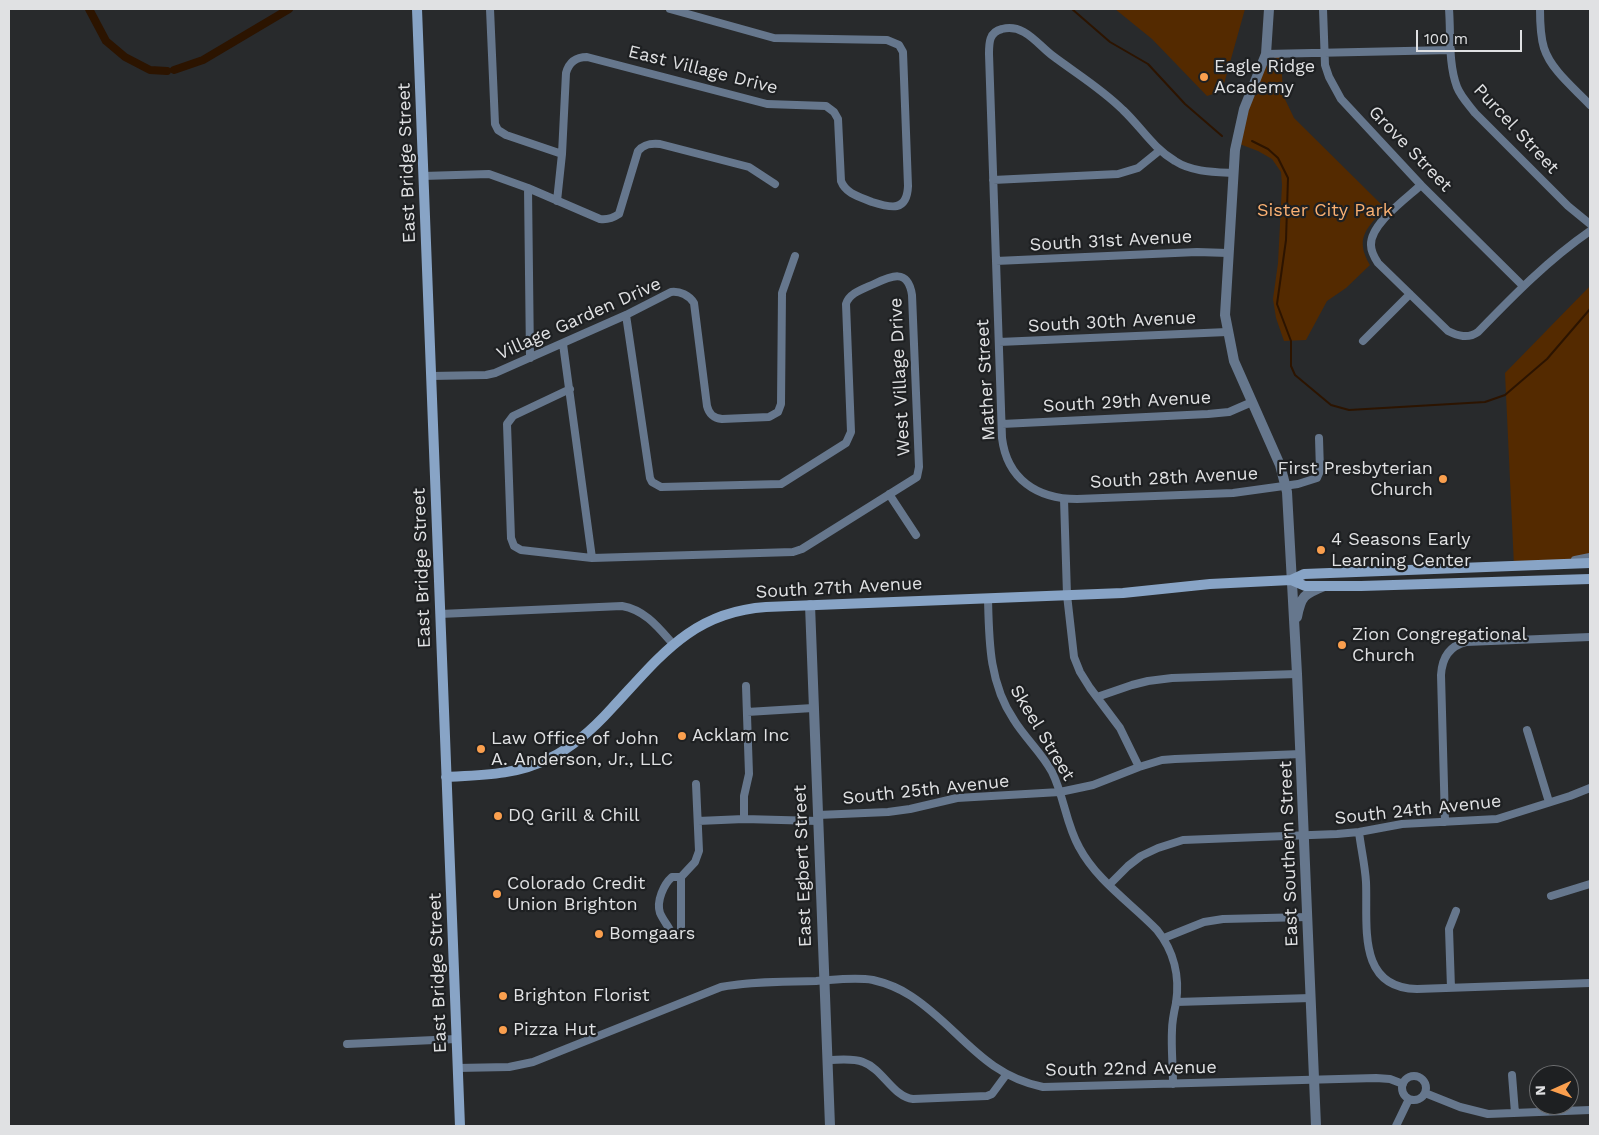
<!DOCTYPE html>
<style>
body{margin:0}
#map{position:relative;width:1599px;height:1135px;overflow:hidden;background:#282a2c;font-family:"Work Sans",sans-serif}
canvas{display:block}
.frame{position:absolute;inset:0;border:10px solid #e0e1e3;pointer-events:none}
.north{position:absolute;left:1529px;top:1065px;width:50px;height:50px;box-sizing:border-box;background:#1e2022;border:1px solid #6c6d6f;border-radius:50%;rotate:268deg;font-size:14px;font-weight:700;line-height:20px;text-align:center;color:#e0e1e3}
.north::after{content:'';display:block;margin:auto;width:18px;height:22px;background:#fa9f4e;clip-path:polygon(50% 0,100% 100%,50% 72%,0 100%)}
.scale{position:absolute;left:1416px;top:30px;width:106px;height:22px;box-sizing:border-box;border:2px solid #e0e1e3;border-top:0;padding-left:6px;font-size:15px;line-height:18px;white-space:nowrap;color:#e0e1e3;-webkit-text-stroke:4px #1e2022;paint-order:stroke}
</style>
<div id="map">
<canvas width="1599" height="1135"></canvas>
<div class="frame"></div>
<div class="north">N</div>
<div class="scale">100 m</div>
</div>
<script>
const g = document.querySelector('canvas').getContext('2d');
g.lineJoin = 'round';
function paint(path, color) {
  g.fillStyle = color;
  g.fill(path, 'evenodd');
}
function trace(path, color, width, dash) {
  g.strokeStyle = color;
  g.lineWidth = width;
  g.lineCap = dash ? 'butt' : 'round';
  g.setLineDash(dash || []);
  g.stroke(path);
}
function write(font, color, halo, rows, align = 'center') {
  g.font = font + ' "Work Sans",sans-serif';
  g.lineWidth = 4.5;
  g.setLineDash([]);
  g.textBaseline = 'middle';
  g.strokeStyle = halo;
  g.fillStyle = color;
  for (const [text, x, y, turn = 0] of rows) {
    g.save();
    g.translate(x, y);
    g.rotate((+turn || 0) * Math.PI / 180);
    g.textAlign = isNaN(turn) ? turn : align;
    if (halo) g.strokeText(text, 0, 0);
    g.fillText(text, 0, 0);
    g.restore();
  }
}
const green = new Path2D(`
 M1115,9H1245L1222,91L1207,96L1152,39Z
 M1266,54H1281L1283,95L1294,118L1385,208C1367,228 1354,238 1370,265L1346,288L1327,301L1306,340L1284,341L1276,318L1273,299L1278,263L1282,185L1281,172L1272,159L1258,151L1237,143Z
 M1590,286V557L1514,566L1505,373Z`);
const stream = new Path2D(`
 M1072,9L1110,42L1148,64L1185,104L1222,136
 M1252,141L1268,149L1278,158L1288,178L1286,240L1277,304L1291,341V366L1295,375L1331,405L1349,410L1485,402L1505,395L1547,359L1590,309`);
const canal = new Path2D(`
 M89,9L106,41L125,57L150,70L167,71
 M174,70L203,60L289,9`);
const minor = new Path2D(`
 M490,9L495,124L498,130L506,135L562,154L566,73C569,62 576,57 587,57L767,104L826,106L834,112L838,119L841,181C846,194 860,197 872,202C891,208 907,212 908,186L903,52L899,45L887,40L774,38L670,9
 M1323,9L1325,65L1329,77L1341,99L1421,185L1523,286
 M1449,9C1451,34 1448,63 1457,87C1461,97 1469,105 1475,113L1568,206L1590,224
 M1540,9C1540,22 1540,35 1544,48C1551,70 1574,88 1590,105
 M1266,54L1451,50
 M1234,173C1214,172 1192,172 1175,161C1152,147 1142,128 1123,110C1102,89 1077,74 1053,56C1038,45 1024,23 1002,29C989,32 989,43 989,54L1002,438C1007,479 1037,499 1077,499L1233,493L1298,484L1317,478L1320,471L1319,438
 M423,176L489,174L528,188L600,219C608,220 613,218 619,214L638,151C644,144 651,143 660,144L749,167L775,184
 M993,180L1118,174L1138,168L1159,151
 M1421,185C1407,198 1370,224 1371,245C1371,252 1374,257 1378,263L1448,331C1458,336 1468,339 1478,332C1513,296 1548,260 1590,231
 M528,188L530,358
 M557,201L562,154
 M996,261L1197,252L1228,253
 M1363,341L1410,294
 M999,342L1227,332
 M563,344L592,558
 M431,376L486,375L495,373L626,315L671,292C680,291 689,295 694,303L707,406C709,414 713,418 722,419L769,417L778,412L781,404L782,293L795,256
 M570,389L513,416L507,424L511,538L514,546L521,550L592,558L793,552L802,549L917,477L919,467L912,295C908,268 891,276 874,284C863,289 849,293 846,304L851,432L846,443L781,484L661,487L652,482L650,478L626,315
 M1002,424L1208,414L1229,412L1252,402
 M889,494L916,535
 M1064,499L1067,595L1074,657L1080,672L1090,688L1120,728L1139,767
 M1575,560L1590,557
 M988,598C989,641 989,683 1014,720C1025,738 1042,753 1052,772C1064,796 1066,824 1079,847C1097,881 1131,903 1157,930C1174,951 1180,977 1176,1003C1174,1012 1172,1021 1172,1030C1171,1048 1173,1066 1173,1084
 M440,614L622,606C645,610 658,627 673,644
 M1097,697L1132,685L1148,681L1172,678L1297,674
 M747,712L813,708
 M1527,730L1549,802
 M818,815L888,812L910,809L957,798L1060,792L1093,785L1139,767L1162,760L1175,759L1301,754
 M744,819V796L749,774L746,686
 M698,821L744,819L818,821
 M1445,822L1441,675C1442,658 1449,646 1466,642L1590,637
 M1359,832C1361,849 1365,865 1366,882C1368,924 1356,988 1417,989L1590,983
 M681,877H672C664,884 656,901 660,913C663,920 669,927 672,934L680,933L681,930V877L695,862L699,851L696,784
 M1109,885L1128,866L1141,856L1158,848L1183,840L1337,834L1359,832L1402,824L1497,819L1570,796L1590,788
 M1551,896L1590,884
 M1164,938L1204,922L1223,919L1308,917
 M1451,988L1449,929L1456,911
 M1176,1002L1311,998
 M347,1044L456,1039
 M828,1060C839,1060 853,1058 863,1062C883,1069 893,1097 913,1099L987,1096L992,1094L1006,1075
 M457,1068L509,1067L533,1062L721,987C752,981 785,982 816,981C834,980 854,977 873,980C886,983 899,988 911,996C960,1028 981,1074 1043,1087L1376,1078L1390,1079L1403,1084
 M1512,1075L1515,1113
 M1402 1088a12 12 0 1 1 24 0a12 12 0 1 1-24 0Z
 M1425,1093L1460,1107L1488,1114L1590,1110
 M1396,1126L1409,1099`);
const tertiary = new Path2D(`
 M1269,9L1266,54L1244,109L1235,150L1225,315L1234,361L1280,465L1287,492L1297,674L1316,1126
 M810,605L830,1126
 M1297,617C1301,596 1304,594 1324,586`);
const secondary = new Path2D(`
 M417,9L460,1126
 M1291,580L1305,586H1361L1590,579
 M446,777C483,775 517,775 550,758C575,746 594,728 612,708C659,658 691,612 766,607L1123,593L1210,584L1291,580L1304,574L1590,563`);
const markers = [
 [1204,77,5,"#fa9f4e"],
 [1443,479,5,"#fa9f4e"],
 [1321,550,5,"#fa9f4e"],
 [1342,645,5,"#fa9f4e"],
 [682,736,5,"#fa9f4e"],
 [481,749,5,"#fa9f4e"],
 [498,816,5,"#fa9f4e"],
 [497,894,5,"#fa9f4e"],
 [599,934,5,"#fa9f4e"],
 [503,996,5,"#fa9f4e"],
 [503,1030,5,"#fa9f4e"]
];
const poiNames = [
 ["Eagle Ridge",1214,67],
 ["Academy",1214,88],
 ["First Presbyterian",1433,469,"right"],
 ["Church",1433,490,"right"],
 ["4 Seasons Early",1331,540],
 ["Learning Center",1331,561],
 ["Zion Congregational",1352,635],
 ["Church",1352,656],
 ["Acklam Inc",692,736],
 ["Law Office of John",491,739],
 ["A. Anderson, Jr., LLC",491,760],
 ["DQ Grill & Chill",508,816],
 ["Colorado Credit",507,884],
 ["Union Brighton",507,905],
 ["Bomgaars",609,934],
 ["Brighton Florist",513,996],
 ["Pizza Hut",513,1030]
];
const streetNames = [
 ["East Village Drive",703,70,14],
 ["Purcel Street",1516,129,47],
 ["Grove Street",1410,149,46],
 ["East Bridge Street",407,163,-92],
 ["South 31st Avenue",1111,241,-3],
 ["Village Garden Drive",579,319,-24],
 ["South 30th Avenue",1112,322,-3],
 ["West Village Drive",900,377,-93],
 ["Mather Street",986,380,-93],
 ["South 29th Avenue",1127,402,-3],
 ["South 28th Avenue",1174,478,-3],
 ["East Bridge Street",422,568,-92],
 ["South 27th Avenue",839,588,-3],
 ["Skeel Street",1042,733,59],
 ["South 25th Avenue",926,790,-6],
 ["South 24th Avenue",1418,810,-6],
 ["East Southern Street",1289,854,-92],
 ["East Egbert Street",803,866,-92],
 ["East Bridge Street",438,973,-92],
 ["South 22nd Avenue",1131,1069,-1]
];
const parkNames = [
 ["Sister City Park",1325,211]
];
paint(green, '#542a00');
trace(stream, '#2c1400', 2);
trace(canal, '#2c1400', 8);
trace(minor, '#66778d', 8);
trace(tertiary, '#66778d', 10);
trace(secondary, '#88a4c6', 10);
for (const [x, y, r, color] of markers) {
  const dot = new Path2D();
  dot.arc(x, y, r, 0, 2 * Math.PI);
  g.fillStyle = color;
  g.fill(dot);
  trace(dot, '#1e2022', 2);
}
write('18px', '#e0e1e3', '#1e2022', poiNames, 'left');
write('18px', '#e0e1e3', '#1e2022', streetNames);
write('18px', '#fbb173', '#1e2022', parkNames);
</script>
